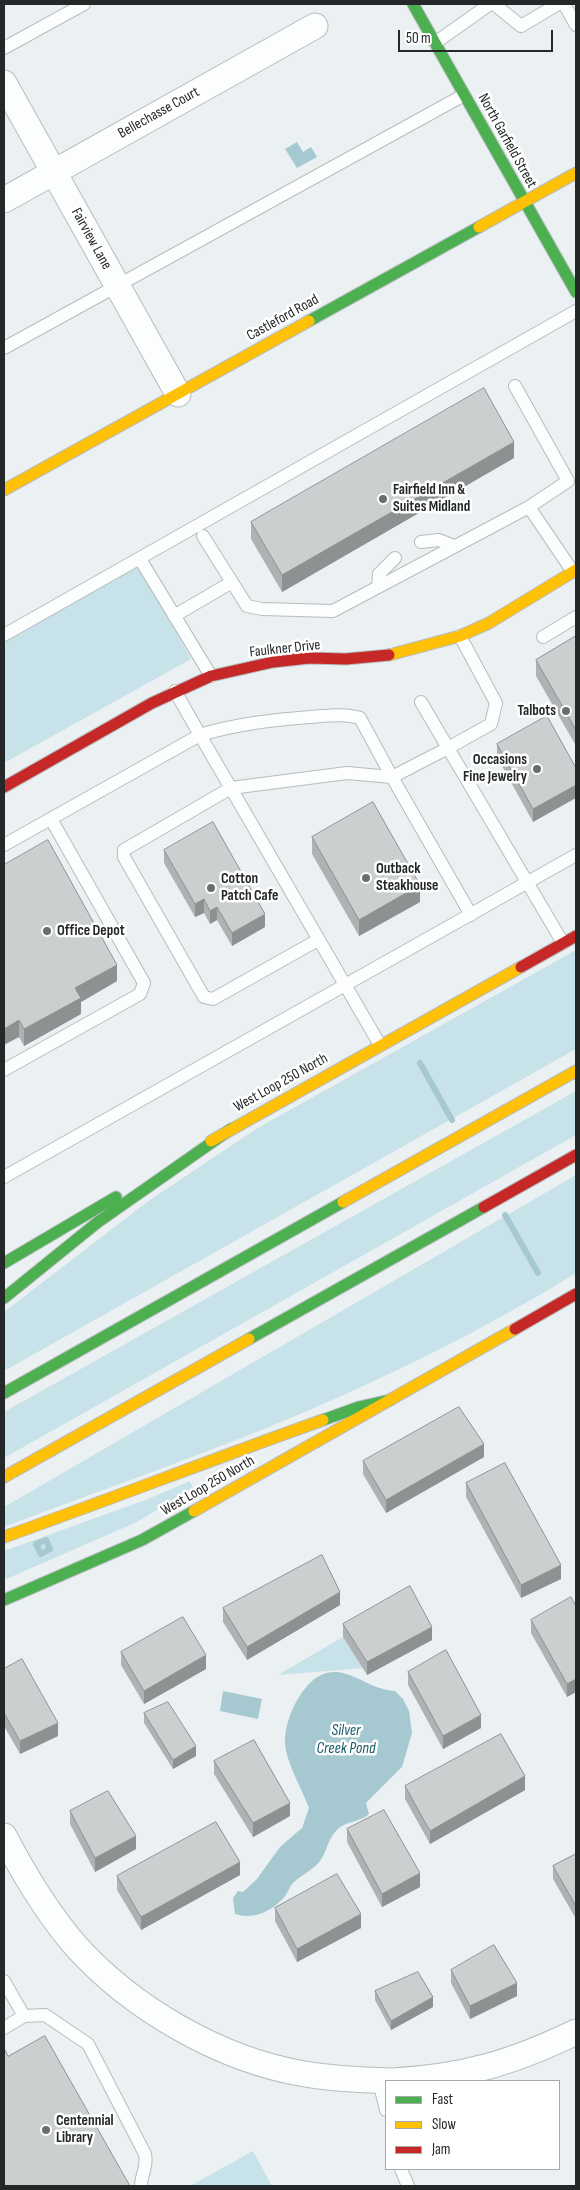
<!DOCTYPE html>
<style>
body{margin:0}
#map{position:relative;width:580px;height:2190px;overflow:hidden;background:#ebf1f2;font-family:"Sofia Sans Condensed",sans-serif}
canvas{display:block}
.frame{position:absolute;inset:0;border:5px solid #242829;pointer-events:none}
.legend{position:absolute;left:385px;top:2080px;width:175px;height:90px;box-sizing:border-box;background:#fff;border:1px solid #a7a9a9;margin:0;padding:6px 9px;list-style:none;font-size:15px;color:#242829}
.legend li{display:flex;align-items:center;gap:10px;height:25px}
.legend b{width:25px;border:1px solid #a7a9a9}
.scale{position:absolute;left:398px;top:30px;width:155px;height:22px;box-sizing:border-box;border:2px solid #242829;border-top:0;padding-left:6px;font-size:15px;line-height:18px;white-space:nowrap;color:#242829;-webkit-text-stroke:4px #fff;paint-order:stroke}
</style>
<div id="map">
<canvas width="580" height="2190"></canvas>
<div class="frame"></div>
<ul class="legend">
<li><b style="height:6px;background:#4caf50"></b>Fast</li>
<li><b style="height:6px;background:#ffc107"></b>Slow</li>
<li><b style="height:6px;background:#c62828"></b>Jam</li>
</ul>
<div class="scale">50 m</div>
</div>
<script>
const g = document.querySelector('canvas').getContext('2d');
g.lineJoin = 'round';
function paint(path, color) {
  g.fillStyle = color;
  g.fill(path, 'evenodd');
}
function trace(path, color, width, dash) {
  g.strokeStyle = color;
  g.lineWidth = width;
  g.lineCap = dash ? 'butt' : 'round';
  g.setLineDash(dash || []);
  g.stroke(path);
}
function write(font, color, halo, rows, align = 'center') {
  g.font = font + ' "Sofia Sans Condensed",sans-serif';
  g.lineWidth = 5;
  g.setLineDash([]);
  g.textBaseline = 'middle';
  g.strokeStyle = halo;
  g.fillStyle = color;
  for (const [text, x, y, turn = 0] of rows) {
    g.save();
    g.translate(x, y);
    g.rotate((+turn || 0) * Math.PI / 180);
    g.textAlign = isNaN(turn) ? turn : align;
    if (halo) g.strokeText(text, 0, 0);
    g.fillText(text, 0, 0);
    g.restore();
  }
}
const green = new Path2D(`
 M137,561L191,659L4,763V635Z
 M576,950V1049L4,1371V1312L147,1202L256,1129Z
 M576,1091V1135L4,1458V1412Z
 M576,1175V1273C507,1316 433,1354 359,1388C244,1441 122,1482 4,1527V1507Z
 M190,1481L193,1488L137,1522L4,1580V1551L148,1499Z
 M343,1637L363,1668L278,1675Z
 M253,2151L272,2186H190Z`);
const water = new Path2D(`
 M297,142L303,152L311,147L317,157L297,168L285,149Z
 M338,1672C361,1676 370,1689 395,1691L403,1699L409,1711L412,1733L402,1767L366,1803L369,1814C359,1823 344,1821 336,1831C329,1838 327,1849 322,1858C316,1869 302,1874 293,1883C290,1886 288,1892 285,1896C273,1911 254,1920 235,1914L233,1898L238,1891L243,1892L257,1879L280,1847L302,1828L309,1808C302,1789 286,1762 285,1743C284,1720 302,1680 326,1673C329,1672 334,1672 338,1672Z
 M223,1691L262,1699L258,1719L220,1711Z`);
const stream = new Path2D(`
 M420,1063L452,1120
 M505,1215L538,1273
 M46,1540L50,1549L41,1554L36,1544Z`);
const lane = new Path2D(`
 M494,4L521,26L558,4
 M564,4L576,25
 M435,43L490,4
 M4,48L84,4
 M4,348L464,95
 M515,386L568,481L529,507L573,572
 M203,536L247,606L262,609L333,611L529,507
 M421,542L439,540L454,546
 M140,559L211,676
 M378,587L379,574L395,558
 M174,616L232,582
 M4,635L576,311
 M460,636L496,703L491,724L448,748L563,943
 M543,637L576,617
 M175,691L200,735C236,724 272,720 310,717C326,716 344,713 360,718L392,777L448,748L421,702
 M4,845L200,735L380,1045
 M318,940L213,999L204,997L124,857V850L231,788L347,773L392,777L471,915
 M4,1070L140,994L144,983L51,819
 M4,1177L576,855
 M4,1981L24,2016
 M4,2028L24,2016L45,2015L88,2044L145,2154C148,2168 141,2174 141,2186
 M379,2081L386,2110
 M401,2169L408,2186`);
const street = new Path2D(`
 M4,83L178,394
 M4,200L315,26
 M4,1836C24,1874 46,1911 74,1944C131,2008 220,2060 305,2074C334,2079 362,2080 391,2081
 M392,2081C464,2077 512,2063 576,2032`);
const fast = new Path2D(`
 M413,4L576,292
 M309,321L479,227
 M4,1263L116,1197
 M4,1298L98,1222L231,1129
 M249,1339L484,1207
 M4,1393L343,1202
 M323,1420L359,1407L390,1400
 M4,1600L142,1540L194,1511`);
const slow = new Path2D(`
 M479,227L576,173
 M4,490L309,321
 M389,655L460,636L489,623L576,570
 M211,1141L521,967
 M343,1202L576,1071
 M4,1477L249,1339
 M194,1511L515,1329
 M4,1537C111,1499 216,1458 323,1420`);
const jam = new Path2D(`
 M4,787L152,703L211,676L273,662L309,658L346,659L389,655
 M521,967L576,936
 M484,1207L576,1155
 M515,1329L576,1294`);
const wall = new Path2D(`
 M514,458L282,592L251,539V522Z
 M576,636V746L536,676V660Z
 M497,744L576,768L533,822L497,757Z
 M312,837L420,902L359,936L312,854Z
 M164,850L265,927L232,946L217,920L210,924L204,913L195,917L164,863Z
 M4,865L117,981L81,1002V1014L24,1046L19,1037Z
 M484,1457L386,1513L363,1474V1461Z
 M466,1483L561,1579L521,1598L466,1497Z
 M340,1605L247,1660L223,1622V1608Z
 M576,1606V1692L567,1697L531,1633V1620Z
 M343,1624L432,1640L367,1675L343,1637Z
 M121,1652L206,1669L144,1704L121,1665Z
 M4,1669L58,1736L20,1754L4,1726Z
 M408,1672L481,1728L443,1749L408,1685Z
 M144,1713L196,1756L173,1769L144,1723Z
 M214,1761L290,1816L253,1837L214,1774Z
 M405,1786L525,1790L430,1844L405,1799Z
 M70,1811L136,1849L95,1872L70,1824Z
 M347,1829L420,1887L382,1907L347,1842Z
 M576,1854V1919L553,1879V1866Z
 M240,1875L141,1930L117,1890V1876Z
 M275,1908L361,1928L297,1962L275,1921Z
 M451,1970L517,1996L470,2019L451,1983Z
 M375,1991L433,2007L391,2030L375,2000Z`);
const shadedWall = new Path2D(`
 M514,442V458L282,592V575Z
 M576,785V798L533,822V809Z
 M420,885V902L359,936V920Z
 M204,899V913L195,917V904Z
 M217,907V920L210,924V911Z
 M265,914V927L232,946V933Z
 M117,965V981L81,1002V1014L24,1046V1029L75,988Z
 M19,1020V1037L4,1045V1029Z
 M484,1444V1457L386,1513V1500Z
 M561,1565V1579L521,1598V1585Z
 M340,1592V1605L247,1660V1647Z
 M432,1627V1640L367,1675V1662Z
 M206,1655V1669L144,1704V1691Z
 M576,1679V1692L567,1697V1684Z
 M481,1715V1728L443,1749V1736Z
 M58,1723V1736L20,1754V1741Z
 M196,1746V1756L173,1769V1760Z
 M525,1776V1790L430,1844V1831Z
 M290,1803V1816L253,1837V1823Z
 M136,1836V1849L95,1872V1858Z
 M240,1862V1875L141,1930V1917Z
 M420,1873V1887L382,1907V1894Z
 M361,1914V1928L297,1962V1949Z
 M517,1983V1996L470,2019V2006Z
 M433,1997V2007L391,2030V2021Z`);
const building = new Path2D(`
 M484,388L514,442L282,575L251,522Z
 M576,636V730L536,660Z
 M547,716L576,768V785L533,809L497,744Z
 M373,802L420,885L359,920L312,837Z
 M213,822L265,914L232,933L217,907L210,911L204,899L195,904L164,850Z
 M48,840L117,965L75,988L81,998L24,1029L19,1020L4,1029V865Z
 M459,1407L484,1444L386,1500L363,1461Z
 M505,1463L561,1565L521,1585L466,1483Z
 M322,1555L340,1592L247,1647L223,1608Z
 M410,1586L432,1627L367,1662L343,1624Z
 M571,1597L576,1606V1679L567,1684L531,1620Z
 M183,1617L206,1655L144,1691L121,1652Z
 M446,1650L481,1715L443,1736L408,1672Z
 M22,1659L58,1723L20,1741L4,1713V1669Z
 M168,1702L196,1746L173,1760L144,1713Z
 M501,1734L525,1776L430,1831L405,1786Z
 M254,1740L290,1803L253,1823L214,1761Z
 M108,1791L136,1836L95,1858L70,1811Z
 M384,1810L420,1873L382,1894L347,1829Z
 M216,1822L240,1862L141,1917L117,1876Z
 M576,1854V1906L553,1866Z
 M337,1874L361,1914L297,1949L275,1908Z
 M494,1945L517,1983L470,2006L451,1970Z
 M418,1972L433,1997L391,2021L375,1991Z
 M45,2036L130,2186H4V2048L8,2056Z`);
const markers = [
 [383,499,5,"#6a6e6f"],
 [566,711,5,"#6a6e6f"],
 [537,769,5,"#6a6e6f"],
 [366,878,5,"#6a6e6f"],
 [211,888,5,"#6a6e6f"],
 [47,931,5,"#6a6e6f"],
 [46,2130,5,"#6a6e6f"]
];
const streetNames = [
 ["Bellechasse Court",159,113,-29],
 ["North Garfield Street",507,141,61],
 ["Fairview Lane",91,239,61],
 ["Castleford Road",283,318,-29],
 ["Faulkner Drive",285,649,-6],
 ["West Loop 250 North",281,1083,-29],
 ["West Loop 250 North",208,1486,-30]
];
const poiNames = [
 ["Fairfield Inn &",393,490],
 ["Suites Midland",393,507],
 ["Talbots",556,711,"right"],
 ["Occasions",527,760,"right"],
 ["Fine Jewelry",527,777,"right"],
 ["Outback",376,869],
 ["Steakhouse",376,886],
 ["Cotton",221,879],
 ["Patch Cafe",221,896],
 ["Office Depot",57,931],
 ["Centennial",56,2121],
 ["Library",56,2138]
];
const waterNames = [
 ["Silver",346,1731],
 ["Creek Pond",346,1749]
];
paint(green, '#c7e2e8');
paint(water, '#a6c8d0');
trace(stream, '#a6c8d0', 6);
trace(lane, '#b7bcbd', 14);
trace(street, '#b7bcbd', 27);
trace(fast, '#b7bcbd', 13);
trace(slow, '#b7bcbd', 13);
trace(jam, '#b7bcbd', 13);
trace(lane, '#fcfdfd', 12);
trace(street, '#fcfdfd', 25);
trace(fast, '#4caf50', 11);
trace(slow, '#ffc107', 11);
trace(jam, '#c62828', 11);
paint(wall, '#afb2b3');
paint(shadedWall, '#8e9192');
paint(building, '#cbcfd0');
trace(building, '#8e9192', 1);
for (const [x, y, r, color] of markers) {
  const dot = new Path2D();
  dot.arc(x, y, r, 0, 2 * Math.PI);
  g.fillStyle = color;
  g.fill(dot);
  trace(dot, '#fff', 2);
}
write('15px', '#242829', '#fff', streetNames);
write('bold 15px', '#242829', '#fff', poiNames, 'left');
write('italic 16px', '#195965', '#fff', waterNames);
</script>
